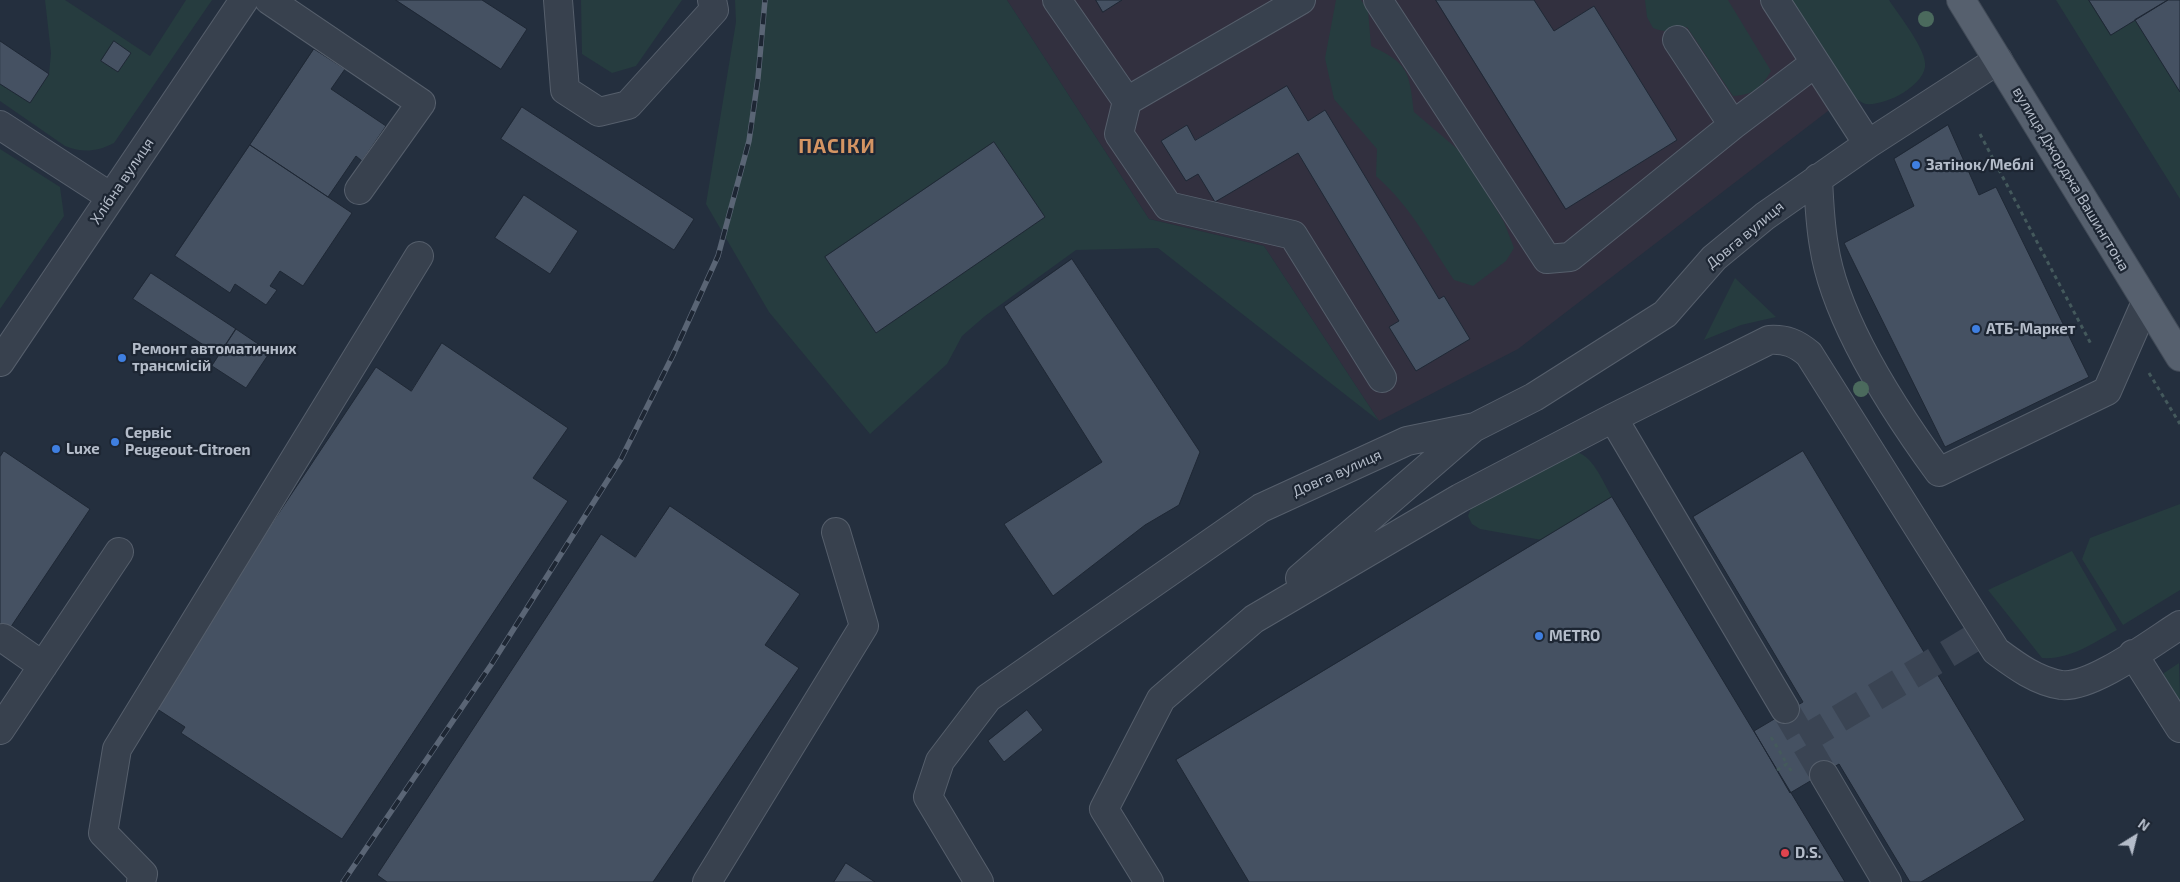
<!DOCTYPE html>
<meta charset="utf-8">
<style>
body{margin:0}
#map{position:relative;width:2180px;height:882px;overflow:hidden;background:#242f3e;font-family:"Exo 2",sans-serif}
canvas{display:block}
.north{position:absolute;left:2110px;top:812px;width:50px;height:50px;-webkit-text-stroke:4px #1d2633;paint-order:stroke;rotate:36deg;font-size:14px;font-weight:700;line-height:20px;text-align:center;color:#b4bcc9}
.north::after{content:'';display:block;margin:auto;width:18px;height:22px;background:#b4bcc9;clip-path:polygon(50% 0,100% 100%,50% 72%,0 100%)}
</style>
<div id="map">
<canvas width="2180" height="882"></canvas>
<div class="north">N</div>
</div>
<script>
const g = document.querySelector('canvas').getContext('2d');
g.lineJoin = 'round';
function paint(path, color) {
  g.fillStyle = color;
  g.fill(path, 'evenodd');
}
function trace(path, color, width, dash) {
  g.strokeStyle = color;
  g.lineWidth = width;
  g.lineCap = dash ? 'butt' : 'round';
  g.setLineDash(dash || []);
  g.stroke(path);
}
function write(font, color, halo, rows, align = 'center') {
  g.font = font + ' "Exo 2",sans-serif';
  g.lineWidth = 4.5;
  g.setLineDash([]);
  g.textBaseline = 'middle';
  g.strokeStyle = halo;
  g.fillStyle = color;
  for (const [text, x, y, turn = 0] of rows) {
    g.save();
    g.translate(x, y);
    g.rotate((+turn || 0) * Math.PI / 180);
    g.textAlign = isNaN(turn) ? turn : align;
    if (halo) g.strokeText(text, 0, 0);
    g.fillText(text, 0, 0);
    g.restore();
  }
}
const medical = new Path2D(`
 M1007,0H1804L1841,101L1518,349L1379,421L1264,246L1149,219Z`);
const green = new Path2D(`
 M45,0H65L150,56L186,0H212L114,143C96,152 83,153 65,146L0,101V84L30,103L49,74L51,53Z
 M581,0H682L636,66L612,73L582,54Z
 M735,0H1007L1149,219L1264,246L1379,421L1158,248L1076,250L985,316L962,336L947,364L870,434L769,312L706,204L736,22Z
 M1336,0H1361L1368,10L1371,46C1409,64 1409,71 1414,112L1462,153L1504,222L1514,248L1506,261L1473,286L1454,280C1427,240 1412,208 1376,176L1377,149L1334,99L1325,58Z
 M1645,0H1728L1771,71C1761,88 1753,95 1733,96L1687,27C1674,32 1666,33 1653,28L1647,17Z
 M1791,0H1889C1898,14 1928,51 1925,67C1922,87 1885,106 1866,104C1861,103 1855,97 1850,94Z
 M2056,0H2089L2111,35L2135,20L2180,92V199Z
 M0,149L60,187L64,216L0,309Z
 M1735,278L1776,317L1741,325L1704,340Z
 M1573,451C1593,454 1602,481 1612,497L1542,540L1480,529L1472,524L1468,516L1471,508Z
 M2180,504V590L2123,625L2082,559L2090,538Z
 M2072,551L2117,630C2093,643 2070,660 2042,658L1988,590Z
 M2179,663L2180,699L2176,702L2162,678L2164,673Z`);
const building = new Path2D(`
 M396,0H482L527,29L501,69Z
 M1096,0H1122L1103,12Z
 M1436,0H1534L1554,31L1594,6L1677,140L1566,209Z
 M2089,0H2168L2111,35Z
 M2168,0H2180V92L2135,20Z
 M0,41L49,74L30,103L0,84Z
 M114,41L131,53L118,72L101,61Z
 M314,49L345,69L331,89L386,126L362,161L356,156L328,197L250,145Z
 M1287,86L1308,121L1325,110L1439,299L1444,296L1470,339L1416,371L1389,327L1399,321L1298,153L1215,202L1198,174L1186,181L1161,141L1187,125L1195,140Z
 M522,107L694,219L674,250L501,139Z
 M1948,125L1979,195L1996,187L2089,377L1945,447L1844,243L1914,206L1894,159Z
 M994,142L1045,217L876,333L825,257Z
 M250,145L352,213L303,286L280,271L270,286L277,290L266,305L235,284L230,293L175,256Z
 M524,195L578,231L550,274L495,238Z
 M1072,259L1200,452L1179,505L1145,525L1053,596L1004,524L1102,462L1004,307Z
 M151,273L236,329L219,355L133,299Z
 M236,329L270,352L246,388L212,366Z
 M442,343L568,428L533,478L568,501L342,839L181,733L185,727L151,705L376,367L411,391Z
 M4,451L90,509L0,643V457Z
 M1803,451L2025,820L1921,882H1910L1839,764L1790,793L1754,731L1803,702L1693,517Z
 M1612,497L1845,882H1249L1176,760Z
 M670,506L800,594L765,645L799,668L653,882H387L377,875L601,534L635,557Z
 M1027,710L1043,730L1004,762L988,741Z
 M846,863L875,882H834Z`);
const minorTunnel = new Path2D(`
 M1785,709L1824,775
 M1803,740L1984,632`);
const path = new Path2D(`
 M1980,134L2092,346
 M2149,373L2180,424
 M1771,737L1787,764
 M1777,770L1787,764L1792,772`);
const minor = new Path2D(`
 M269,0L421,103L359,190
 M558,0L565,90L599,112L628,105L714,10L712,0
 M1057,0L1127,101L1301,0
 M1378,0L1547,259L1570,257L1733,125L1677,40
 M1775,0L1868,144
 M1127,101L1119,134L1168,206L1293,235L1382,378
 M0,125L111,197
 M1733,125L1815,63
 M1818,178C1819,201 1820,224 1824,246C1835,320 1896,413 1939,472L2107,391L2146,302
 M0,362L244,0
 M1613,418L1785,709
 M1300,578L1472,429
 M3,638L43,666
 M2133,654L2180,728
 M0,730L119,552
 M1824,775L1887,882
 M141,882L143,874L103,833L117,749L419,256
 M707,882L864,626L836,532
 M979,882L928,797L940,761L988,698L1261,508L1407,441L1475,427L1534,397L1665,314L1714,258L1765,216L1868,144L1998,60
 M1149,882L1104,809L1161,699L1254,619L1460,498L1613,418L1769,340C1786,339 1796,343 1809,354L1996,651C2015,665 2036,681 2061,685C2091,689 2153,642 2180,625`);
const major = new Path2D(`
 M1961,0L2180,357`);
const rail = new Path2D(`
 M343,882L491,665L621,459L673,355L718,256L749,141L758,78L765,0`);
const trees = [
 [1926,19],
 [1861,389]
];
const markers = [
 [1916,165,5,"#3f7fe0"],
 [1976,329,5,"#3f7fe0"],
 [122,358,5,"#3f7fe0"],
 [115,442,5,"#3f7fe0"],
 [56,449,5,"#3f7fe0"],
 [1539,636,5,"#3f7fe0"],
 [1785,853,5,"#e0444e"]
];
const poiNames = [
 ["Затінок/Меблі",1926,165],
 ["АТБ-Маркет",1986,329],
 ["Ремонт автоматичних",132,349],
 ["трансмісій",132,366],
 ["Сервіс",125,433],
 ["Peugeout-Citroen",125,450],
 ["Luxe",66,449],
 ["METRO",1549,636],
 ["D.S.",1795,853]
];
const streetNames = [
 ["вулиця Джорджа Вашингтона",2071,179,59],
 ["Хлібна вулиця",122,181,-56],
 ["Довга вулиця",1745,235,-40],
 ["Довга вулиця",1337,473,-24]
];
const districtNames = [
 ["ПАСІКИ",837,146]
];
paint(medical, '#32303f');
paint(green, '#263c3f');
paint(building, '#455162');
trace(building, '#1f2835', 1);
trace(minorTunnel, '#3a4453', 28, [28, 14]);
trace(minor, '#565f6c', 30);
trace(major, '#414a57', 30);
trace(path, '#44595c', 3, [4, 4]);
trace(minor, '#38414e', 28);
trace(major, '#56606e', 28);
trace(rail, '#5a6575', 5.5);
trace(rail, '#1d2633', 4, [11]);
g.fillStyle = '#4b6a5d';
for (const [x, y] of trees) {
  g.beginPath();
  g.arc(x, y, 8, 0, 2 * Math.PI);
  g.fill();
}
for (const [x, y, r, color] of markers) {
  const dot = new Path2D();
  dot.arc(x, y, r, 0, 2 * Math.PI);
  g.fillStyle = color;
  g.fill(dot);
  trace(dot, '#1d2633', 2);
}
write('bold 15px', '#b4bcc9', '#1d2633', poiNames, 'left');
write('15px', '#b4bcc9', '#1d2633', streetNames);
g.letterSpacing = '1px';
write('bold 20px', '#d59563', '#1d2633', districtNames);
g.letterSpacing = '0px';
</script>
